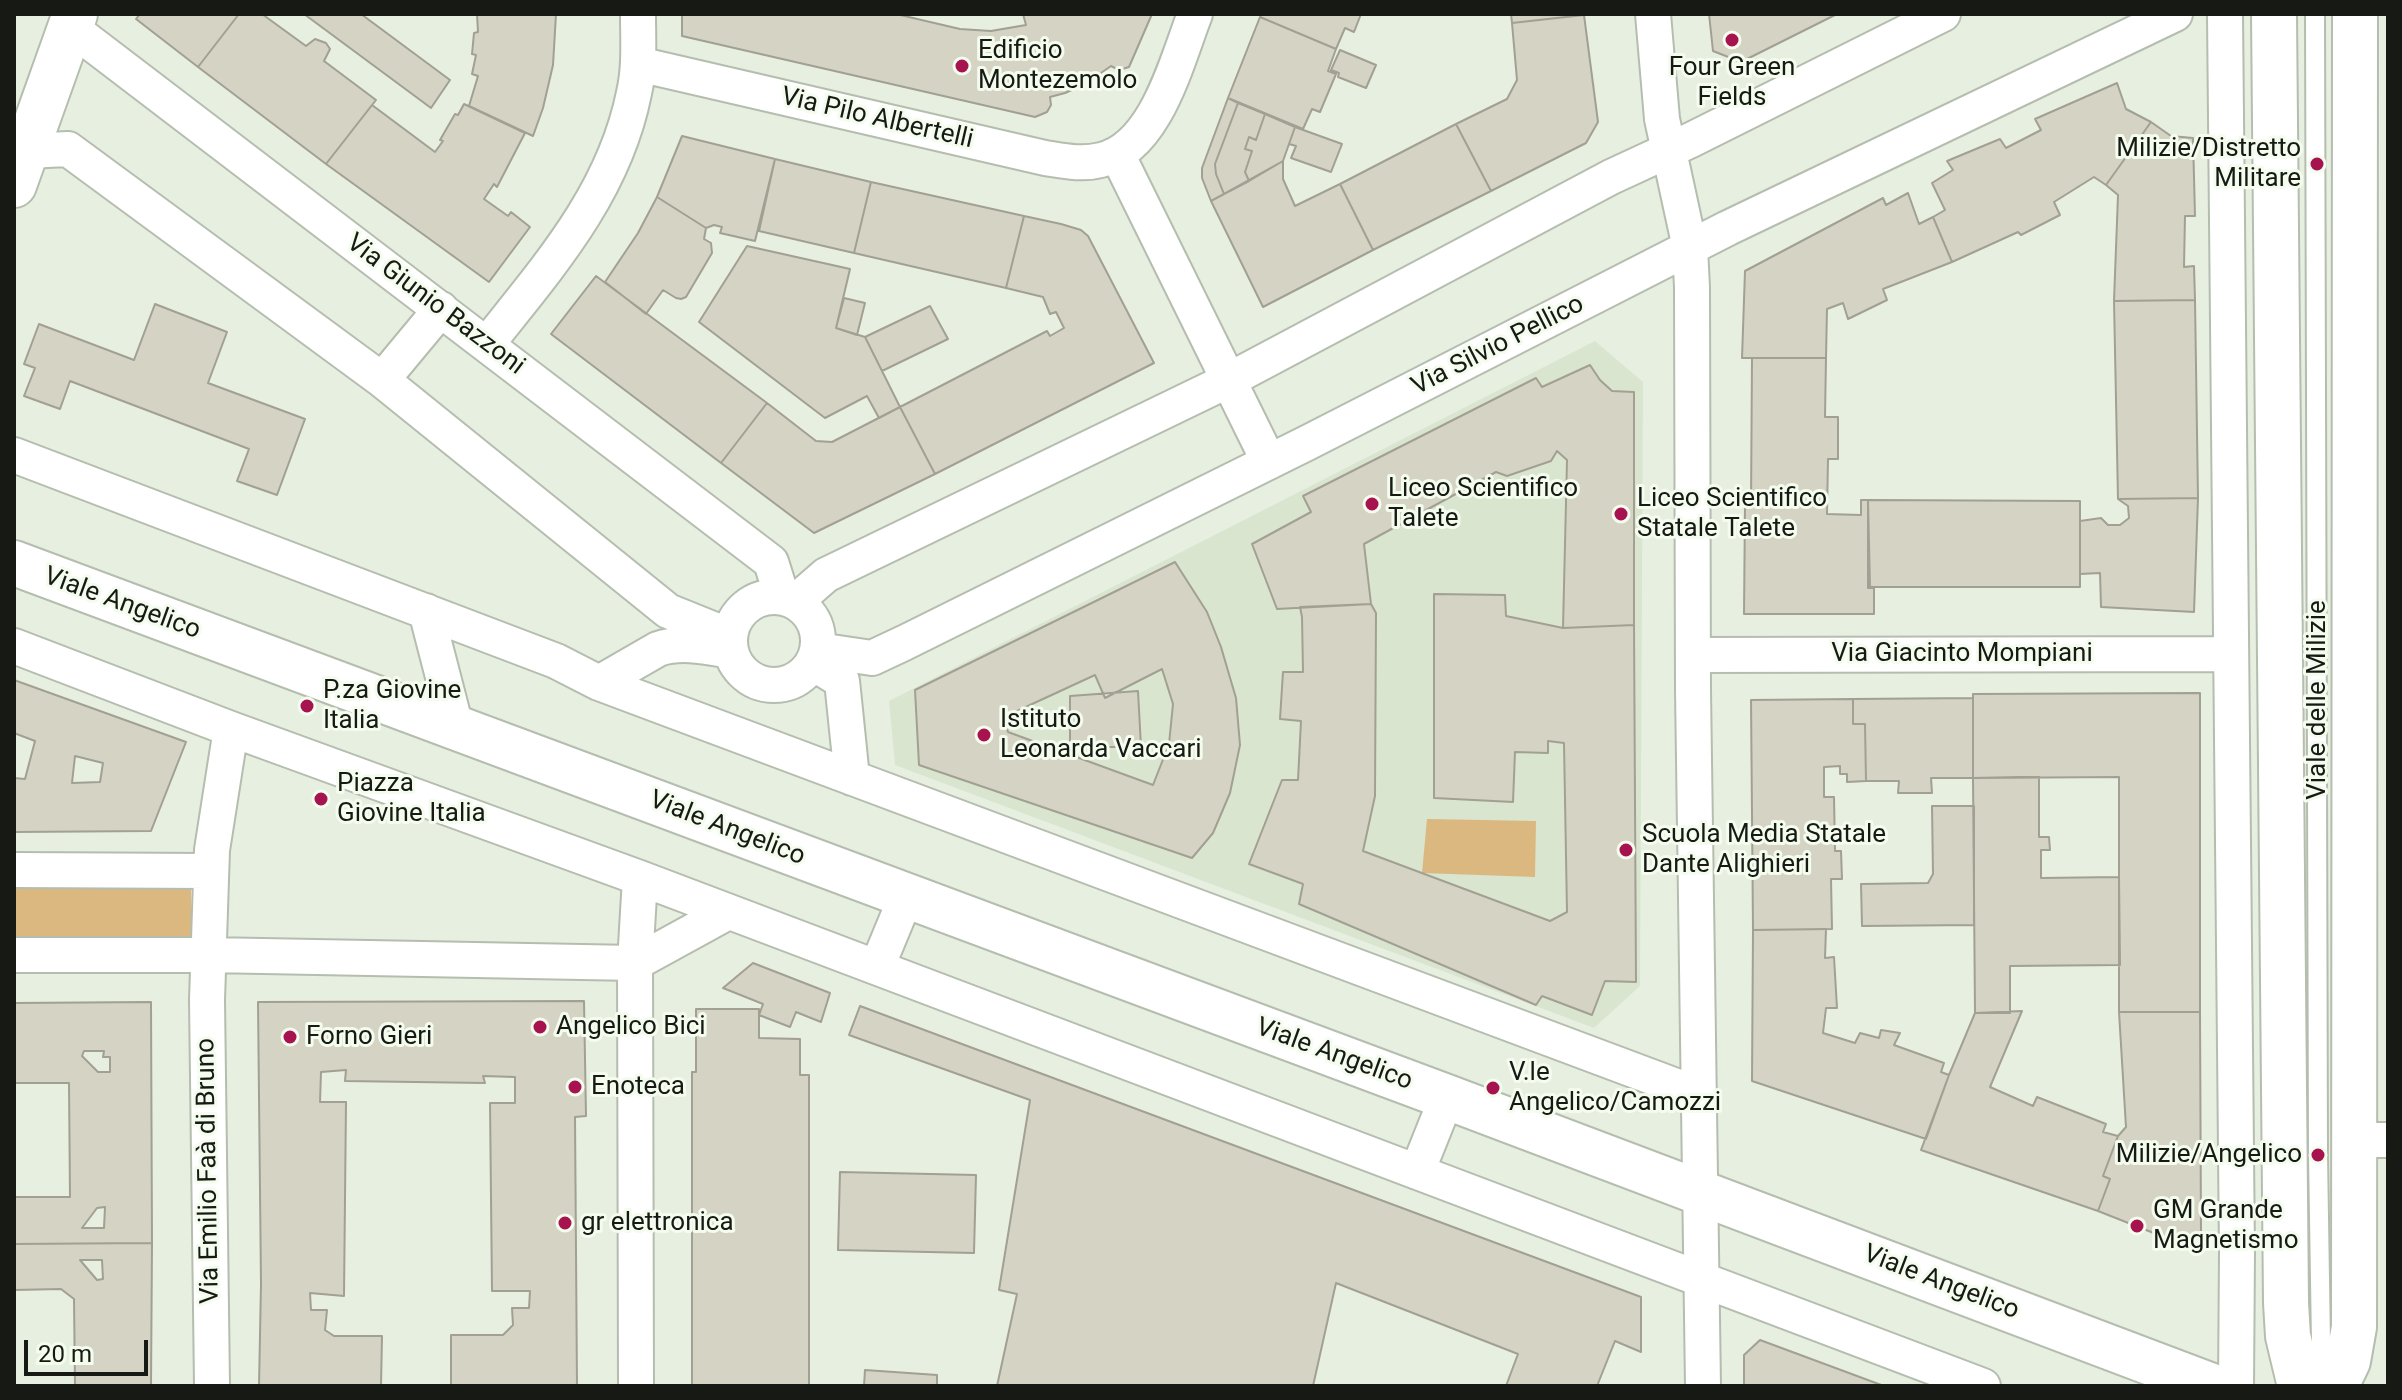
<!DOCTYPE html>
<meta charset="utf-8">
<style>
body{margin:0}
#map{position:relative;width:2402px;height:1400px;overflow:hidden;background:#e7efe1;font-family:Roboto,sans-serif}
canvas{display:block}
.frame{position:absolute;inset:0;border:16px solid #161914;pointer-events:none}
.scale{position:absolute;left:24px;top:1340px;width:124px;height:36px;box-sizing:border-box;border:4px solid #161914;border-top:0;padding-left:10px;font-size:24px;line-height:28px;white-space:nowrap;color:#161914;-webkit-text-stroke:6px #f4fcee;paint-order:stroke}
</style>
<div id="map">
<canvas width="2402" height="1400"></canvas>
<div class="frame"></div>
<div class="scale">20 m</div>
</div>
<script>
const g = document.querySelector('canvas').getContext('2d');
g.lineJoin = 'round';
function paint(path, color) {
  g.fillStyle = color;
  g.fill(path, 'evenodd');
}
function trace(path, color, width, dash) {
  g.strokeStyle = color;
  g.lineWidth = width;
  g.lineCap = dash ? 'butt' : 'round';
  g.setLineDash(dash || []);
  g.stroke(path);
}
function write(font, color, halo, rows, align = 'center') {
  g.font = font + ' Roboto,sans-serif';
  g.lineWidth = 6;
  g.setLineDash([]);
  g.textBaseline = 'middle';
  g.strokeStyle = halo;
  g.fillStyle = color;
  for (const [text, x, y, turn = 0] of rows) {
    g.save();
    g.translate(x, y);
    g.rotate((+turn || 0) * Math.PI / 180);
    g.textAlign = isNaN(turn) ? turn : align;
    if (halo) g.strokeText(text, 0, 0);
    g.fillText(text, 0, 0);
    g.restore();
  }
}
const built = new Path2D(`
 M1595,341L1643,382L1640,986L1594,1028L895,765L889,701Z`);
const green = new Path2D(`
 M1427,819L1536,821L1535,877L1422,873Z
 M14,886H191V941H14Z`);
const building = new Path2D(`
 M140,14H239L198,67L136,19Z
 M239,14H262L306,46L315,39L326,43L330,49L324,61L376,100L326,164L198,67Z
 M304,14H361L450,80L431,108Z
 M477,14H556L553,65L543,108L533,136L469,106L478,76L472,74L476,55L472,54L474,33L478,32Z
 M682,14H896L960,29L991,31L1026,25L1023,14H1152L1129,67L1119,70L1111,66L1085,84L1065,93L1050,97L1051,105L1047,112L1035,117L682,36Z
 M1262,14H1361L1354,32L1345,28L1336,49L1260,17Z
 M1511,14H1584V15L1512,23Z
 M1709,14H1837L1741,62L1713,51Z
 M1584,15L1598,122L1586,143L1491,191L1456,124L1507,99L1517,80L1512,23Z
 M1260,17L1336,49L1328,71L1336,74L1320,112L1312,109L1303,129L1228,98Z
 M1340,50L1376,65L1366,88L1338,77L1339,73L1331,70Z
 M2117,83L2126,109L2151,122L2106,185L2094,177L2054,202L2060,215L2021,235L2018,232L1952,262L1933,217L1945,210L1932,183L1953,170L1947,161L2000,139L2006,148L2041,130L2035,119Z
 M1228,98L1238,103L1215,164L1216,174L1224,194L1211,201L1202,178V168Z
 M1238,103L1265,114L1256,140L1249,137L1245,149L1252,151L1245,172L1249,181L1224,194L1216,174L1215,164Z
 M464,104L525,133L497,187L494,184L484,199L508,216L511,212L530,227L489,282L326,164L372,105L435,152L443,141L440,140L455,114L458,115Z
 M1265,114L1295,127L1283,161L1249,181L1245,172L1252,151L1245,149L1249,137L1256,140Z
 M2151,122L2171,136L2193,138L2195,216H2185L2184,267L2194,266L2195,300L2114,301L2118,195L2106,185Z
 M1456,124L1491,191L1373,250L1340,184Z
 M1295,127L1342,144L1331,172L1291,158L1296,146L1289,144Z
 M682,136L775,159L755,241L720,233L722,227L714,225L706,228L657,197Z
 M775,159L871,182L854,253L759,231Z
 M1283,161V179L1295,206L1340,184L1373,250L1263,307L1211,201Z
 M871,182L1024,216L1006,288L854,253Z
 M1908,193L1919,224L1933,217L1952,262L1883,289L1887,300L1848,319L1843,303L1827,309L1826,358H1742L1745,271L1883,198L1886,205Z
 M657,197L706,228L704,239L711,243L712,253L686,297L681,299L676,298L663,290L646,314L605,282L638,233Z
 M1024,216L1061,224L1081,230L1088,236L1154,363L935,474L900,407L1047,331L1050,336L1064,328L1056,312L1050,314L1043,297L1006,288Z
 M747,246L850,269L836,328L865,337L900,407L879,418L867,396L825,418L699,322Z
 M596,276L767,403L721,463L551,334Z
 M844,298L865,303L857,335L836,328Z
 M2195,300L2198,498L2118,499L2114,301Z
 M155,304L227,332L208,383L305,419L277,495L237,481L249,449L70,381L60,409L24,396L35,368L24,364L39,324L134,360Z
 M930,306L948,339L882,371L865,337Z
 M1752,358H1826L1825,417H1838V459H1828L1827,514L1861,515V500H1868V588H1874V614H1744L1745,505H1751Z
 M1590,365L1600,380L1612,391L1634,392V625L1563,628L1567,460L1557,451L1551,461L1507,476L1496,472L1364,544L1371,604L1277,609L1252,544L1311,512L1303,496L1536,378L1542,387Z
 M767,403L816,441L832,442L900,407L935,474L814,533L721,463Z
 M2198,498L2194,612L2101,607L2100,573L2080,574V521L2101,518L2108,525H2120L2129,518L2128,506L2118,499Z
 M1868,500L2080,501V587H1870Z
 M1175,562L1207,612L1221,647L1236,698L1240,745L1230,793L1213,833L1192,858L919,765L915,690ZM1162,669L1173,704L1169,744L1153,785L1008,732L1004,717L1095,675L1105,698Z
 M1434,594L1505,595L1506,616L1563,628L1634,625L1636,982L1605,981L1592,1015L1542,996L1536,1005L1299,904L1303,884L1249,864L1282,780H1298L1301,721L1280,719L1283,672H1303L1302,617L1300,607L1371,604L1376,613L1375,796L1363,851L1550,921L1567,912L1564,743L1548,741V753L1515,752L1513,802L1434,798Z
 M14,680L186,742L151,831L14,832V778L25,779L35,741L14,733ZM75,756L103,763L100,782L72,783Z
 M1138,691L1141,747H1070V696Z
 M2200,693V1012H2119V777L1973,778V694Z
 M1973,698V778H1931L1932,793H1898L1899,781H1866L1865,724H1853V699Z
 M1853,699V724H1865L1866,781L1847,782V774H1840V766L1824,767V797H1834L1835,851H1841L1842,879H1831L1832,929L1753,930L1751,700Z
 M2039,777V837H2049L2050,850H2041V878L2119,877L2120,965L2010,966V1013H1975L1973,778Z
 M1932,806H1974V925L1862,926L1861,884L1928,883L1933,874Z
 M1826,929L1825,958L1834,957L1837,1008H1826L1823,1033L1855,1043L1860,1033L1879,1038L1881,1030L1900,1033L1894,1045L1944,1063L1941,1072L1949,1075L1926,1139L1752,1081L1753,930Z
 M753,963L830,993L821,1022L796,1012L790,1027L759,1015L763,1004L723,988Z
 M584,1001L586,1116L575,1117L577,1386H451V1335H503L513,1325L512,1308H529L530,1291H492L490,1103H515V1077L483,1076L485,1083L345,1081L346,1070L321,1072L320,1102H346L344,1296L310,1293L311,1310H327L325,1330L334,1336H382L381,1386H259L261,1284L258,1002Z
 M151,1002L152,1243L14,1244V1197H70L69,1083H14V1003ZM84,1051H104L103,1057H110V1072H98L82,1056ZM105,1207L104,1228H82L97,1208Z
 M860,1006L1641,1297V1352L1615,1341L1597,1386H1506L1518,1354L1336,1283L1313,1386H997L1017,1294L999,1290L1030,1100L849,1035Z
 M696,1009H759V1038L800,1039V1075H809V1386H692V1072H696Z
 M2022,1011L1990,1087L2033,1106L2037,1097L2106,1124L2103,1132L2118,1136L2103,1176L2110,1179L2098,1211L1921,1150L1949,1075L1975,1013Z
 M2119,1012H2200L2201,1233L2184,1245L2098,1211L2110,1179L2103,1176L2118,1136L2126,1127Z
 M840,1172L976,1175L974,1253L838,1250Z
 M152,1243L151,1386H75L74,1299L61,1289L14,1290V1244ZM80,1260H102L103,1279L97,1280Z
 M1760,1340L1884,1386H1744V1355Z
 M865,1370L937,1375V1386H864Z`);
const lane = new Path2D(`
 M2315,14L2318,1155L2321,1342L2320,1386`);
const street = new Path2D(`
 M1653,14L1662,119L1690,248L1692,287L1693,690L1703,1386
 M2225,14L2237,1253L2236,1386
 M70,27L771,562L782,597
 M638,64L1045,158C1064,161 1082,165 1101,160C1156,148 1177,60 1195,14
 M14,145L27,151L68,149L382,380L668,611L730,636
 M1117,154L1269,462
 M487,344C549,266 614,193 634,93C640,67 638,40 638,14
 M382,380L441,309
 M14,455L556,661L599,683L1700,1095
 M730 641a44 44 0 1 1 88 0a44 44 0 1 1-88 0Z
 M795,602L826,575L1229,380L1611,177L1691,140L1943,14
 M426,611L456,727
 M14,646L231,729L640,878L1983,1386
 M818,650L872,658L904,643L1307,443L1728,228L2175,14
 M1693,655L2230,654
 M813,663L842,681L852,778
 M599,683L658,649C681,641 707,647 731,651
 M14,870L211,871
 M14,955H209L635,963L728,912
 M877,967L906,897
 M2353,1140H2388
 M1417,1172L1447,1097
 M212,1386L207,1000L212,850L231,729
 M636,1386L635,963L640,878`);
const secondary = new Path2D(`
 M2274,14L2286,1303L2288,1336L2300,1386
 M14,185L75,14
 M14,563L1447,1097L2212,1386
 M2336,1386L2348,1361L2354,1327L2355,14`);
const markers = [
 [1732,40,8,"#a6134f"],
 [962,66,8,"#a6134f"],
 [2317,164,8,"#a6134f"],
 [1372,504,8,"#a6134f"],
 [1621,514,8,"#a6134f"],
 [307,706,8,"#a6134f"],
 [984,735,8,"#a6134f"],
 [321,799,8,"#a6134f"],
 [1626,850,8,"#a6134f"],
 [540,1027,8,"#a6134f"],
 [290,1037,8,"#a6134f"],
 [575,1087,8,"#a6134f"],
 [1493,1088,8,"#a6134f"],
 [2318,1155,8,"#a6134f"],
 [565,1223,8,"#a6134f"],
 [2137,1226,8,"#a6134f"]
];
const poiNames = [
 ["Edificio",978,51],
 ["Montezemolo",978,81],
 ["Four Green",1732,68,"center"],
 ["Fields",1732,98,"center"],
 ["Milizie/Distretto",2301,149,"right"],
 ["Militare",2301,179,"right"],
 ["Liceo Scientifico",1388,489],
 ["Talete",1388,519],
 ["Liceo Scientifico",1637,499],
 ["Statale Talete",1637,529],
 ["P.za Giovine",323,691],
 ["Italia",323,721],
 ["Istituto",1000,720],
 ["Leonarda Vaccari",1000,750],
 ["Piazza",337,784],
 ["Giovine Italia",337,814],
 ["Scuola Media Statale",1642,835],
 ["Dante Alighieri",1642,865],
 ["Angelico Bici",556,1027],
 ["Forno Gieri",306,1037],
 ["V.le",1509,1073],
 ["Angelico/Camozzi",1509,1103],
 ["Enoteca",591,1087],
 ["Milizie/Angelico",2302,1155,"right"],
 ["GM Grande",2153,1211],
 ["Magnetismo",2153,1241],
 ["gr elettronica",581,1223]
];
const streetNames = [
 ["Via Pilo Albertelli",877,119,13],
 ["Via Giunio Bazzoni",435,305,37],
 ["Via Silvio Pellico",1498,346,-27],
 ["Viale Angelico",122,604,20],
 ["Via Giacinto Mompiani",1962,654],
 ["Viale delle Milizie",2318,700,-90],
 ["Viale Angelico",727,829,21],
 ["Viale Angelico",1334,1055,20],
 ["Via Emilio Faà di Bruno",209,1171,-91],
 ["Viale Angelico",1941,1283,21]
];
paint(built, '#dae5d0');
paint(green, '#dab87f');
paint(building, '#d4d3c4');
trace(building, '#a1a092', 2);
trace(lane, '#b5bdaf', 22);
trace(street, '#b5bdaf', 38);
trace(secondary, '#b5bdaf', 48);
trace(lane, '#fff', 18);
trace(street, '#fff', 34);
trace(secondary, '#fff', 44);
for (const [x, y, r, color] of markers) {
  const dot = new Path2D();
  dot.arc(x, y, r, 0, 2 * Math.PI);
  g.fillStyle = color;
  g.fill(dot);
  trace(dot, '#f4fcee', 3);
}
write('26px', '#161914', '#f4fcee', poiNames, 'left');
write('26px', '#161914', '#f4fcee', streetNames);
</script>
